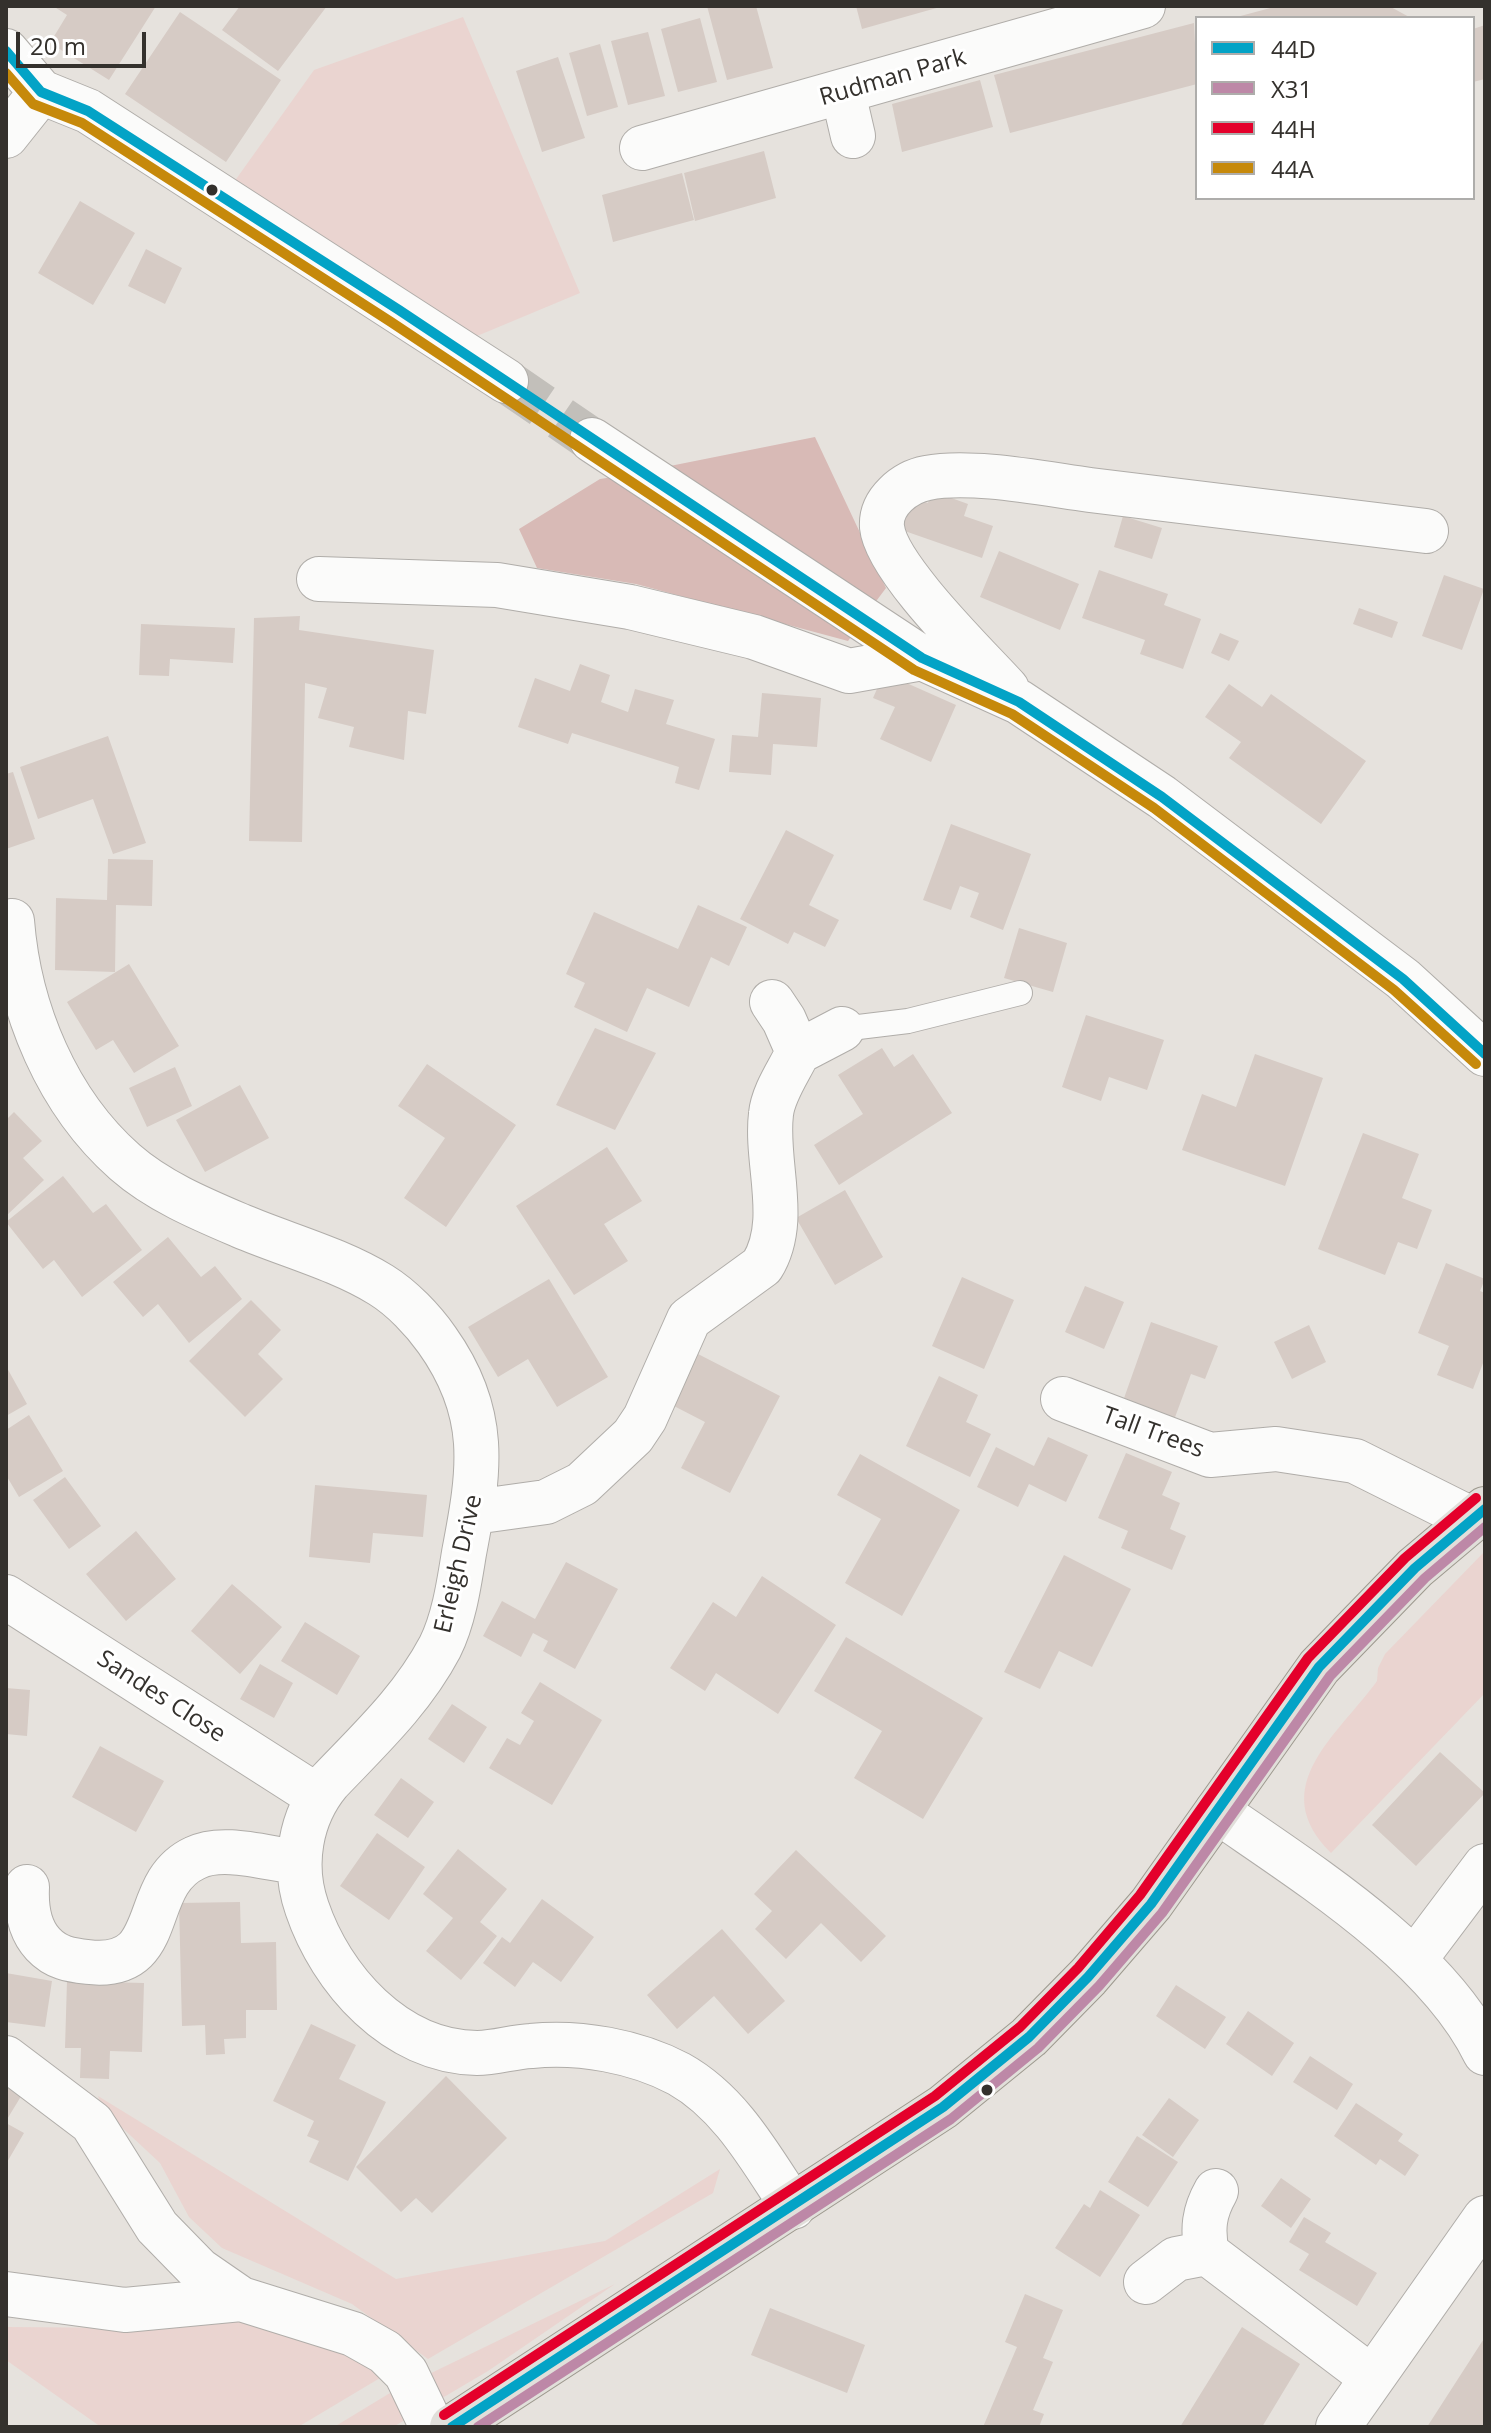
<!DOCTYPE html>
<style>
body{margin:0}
#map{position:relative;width:1491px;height:2433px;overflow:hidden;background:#e6e2dd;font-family:"Open Sans",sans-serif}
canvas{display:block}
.frame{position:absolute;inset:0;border:8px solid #34312d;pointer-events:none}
.legend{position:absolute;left:1195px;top:16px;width:280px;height:184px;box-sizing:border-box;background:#fff;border:2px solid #aeadab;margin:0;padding:10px 14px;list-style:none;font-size:24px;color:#34312d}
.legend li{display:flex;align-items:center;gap:16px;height:40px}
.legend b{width:40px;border:2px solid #aeadab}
.scale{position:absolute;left:16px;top:32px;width:130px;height:36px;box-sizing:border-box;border:4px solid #34312d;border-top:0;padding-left:10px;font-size:24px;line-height:28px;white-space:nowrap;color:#34312d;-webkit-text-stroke:6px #fff;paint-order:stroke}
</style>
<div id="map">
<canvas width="1491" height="2433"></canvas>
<div class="frame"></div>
<ul class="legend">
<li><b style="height:10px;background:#03a3c6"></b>44D</li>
<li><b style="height:10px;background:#bd88a7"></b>X31</li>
<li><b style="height:10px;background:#e4002b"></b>44H</li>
<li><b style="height:10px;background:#c6890b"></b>44A</li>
</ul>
<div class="scale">20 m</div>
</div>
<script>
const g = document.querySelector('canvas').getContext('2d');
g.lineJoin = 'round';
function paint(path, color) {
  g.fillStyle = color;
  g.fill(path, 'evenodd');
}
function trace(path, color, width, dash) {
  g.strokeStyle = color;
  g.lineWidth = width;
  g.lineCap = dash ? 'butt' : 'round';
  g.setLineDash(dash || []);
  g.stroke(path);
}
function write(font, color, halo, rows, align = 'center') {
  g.font = font + ' "Open Sans",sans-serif';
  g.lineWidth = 6;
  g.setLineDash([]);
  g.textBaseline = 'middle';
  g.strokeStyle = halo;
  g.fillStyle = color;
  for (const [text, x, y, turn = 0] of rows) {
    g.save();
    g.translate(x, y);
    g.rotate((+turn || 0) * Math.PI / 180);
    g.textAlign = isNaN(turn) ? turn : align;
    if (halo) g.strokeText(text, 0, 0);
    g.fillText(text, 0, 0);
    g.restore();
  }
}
const green = new Path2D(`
 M463,17L580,293L477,336L234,182L314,70Z
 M1485,1551V1693L1331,1853C1265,1787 1337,1736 1377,1681L1378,1668L1385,1654Z
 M98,2096L396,2279L605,2241L720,2169L713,2193L428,2359L352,2304L222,2248L189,2217L160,2163L102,2109Z
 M615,2284L488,2371L393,2427H334L390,2393Z
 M219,2314L357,2352L380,2378L298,2427H101L6,2360V2327L140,2328Z`);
const forest = new Path2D(`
 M815,437L886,588L874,604L665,467Z
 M619,476L856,630L848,641L636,584L537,568L519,529L600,479Z`);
const building = new Path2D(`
 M53,6H156L109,80L50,43L67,15Z
 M240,6H327L278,71L222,30Z
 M707,6H756L773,68L727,80Z
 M856,6H940V7L862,29Z
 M1278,6H1389L1411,18H1233Z
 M180,12L281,80L226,162L125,94Z
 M700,18L717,82L678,92L661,29Z
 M1194,23L1197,84L1010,133L994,75Z
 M1485,25V79L1473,82V29Z
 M648,32L665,96L628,105L611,41Z
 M600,44L618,107L587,116L569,53Z
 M558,57L585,138L542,152L516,71Z
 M980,80L993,127L902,152L892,104Z
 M764,151L776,198L695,221L684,173Z
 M682,173L694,220L613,242L602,195Z
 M80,201L135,233L93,305L38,273Z
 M146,249L182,268L165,304L128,286Z
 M932,491L968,504L964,516L993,526L982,558L899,529L911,497L928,503Z
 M1123,516L1162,528L1152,559L1114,547Z
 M999,551L1079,584L1060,630L980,597Z
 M1099,570L1168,594L1164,605L1201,619L1183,669L1140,654L1145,640L1082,618Z
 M1444,575L1484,589L1462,650L1422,636Z
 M1359,608L1398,622L1392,638L1353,624Z
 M300,616L299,630L434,650L426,714L408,711L404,760L349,747L354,727L318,718L327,688L305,683L302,842L249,841L254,618Z
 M141,624L235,628L233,663L170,659L169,676L139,675Z
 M1220,633L1239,641L1229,661L1211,653Z
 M580,664L610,675L601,702L628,712L635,689L674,700L666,724L715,739L699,790L675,783L679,767L572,733L568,744L518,727L535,678L570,691Z
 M884,673L956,705L931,762L880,739L895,707L873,698Z
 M1229,684L1262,707L1271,694L1366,761L1321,824L1229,758L1241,742L1205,717Z
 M762,693L821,698L817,747L773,744L771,775L729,772L732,735L758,737Z
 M108,736L146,843L113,854L93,799L38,819L20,767Z
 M13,772L35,839L6,849V774Z
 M951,824L1031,854L1003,930L970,917L979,893L960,886L951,910L923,900Z
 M786,830L834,855L809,905L839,920L825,947L794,932L788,944L740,919Z
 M108,859L153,860L152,906L116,905L115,972L55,970L56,898L107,900Z
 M698,905L747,927L729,966L711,957L689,1007L647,988L627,1032L574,1007L585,983L566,974L594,912L678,949Z
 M1019,928L1067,943L1053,992L1004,978Z
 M129,964L179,1046L134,1073L113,1040L96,1050L67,1002Z
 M1086,1015L1164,1040L1147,1090L1109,1077L1101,1101L1062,1087Z
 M595,1028L656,1053L615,1130L556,1105Z
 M882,1048L894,1067L913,1054L952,1113L839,1185L814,1145L863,1114L838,1075Z
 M1255,1054L1323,1078L1285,1186L1182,1150L1202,1094L1236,1107Z
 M427,1064L516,1125L446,1227L404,1198L445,1138L398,1106Z
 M175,1067L192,1106L147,1127L129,1088Z
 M240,1085L269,1138L205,1172L176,1120Z
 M14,1112L42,1141L23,1158L44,1180L6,1216V1120Z
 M1363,1133L1419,1154L1402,1198L1432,1210L1417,1249L1398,1242L1385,1275L1318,1249Z
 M607,1147L642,1201L604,1224L628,1261L574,1295L516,1206Z
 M63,1176L93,1213L106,1204L142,1250L82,1297L54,1260L43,1269L6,1222Z
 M845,1190L883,1257L835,1285L796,1218Z
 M168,1237L201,1277L215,1266L242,1299L189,1343L158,1304L143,1317L113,1282Z
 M1446,1263L1485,1279L1480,1291L1485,1293V1358L1473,1389L1437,1375L1449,1346L1418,1333Z
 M962,1277L1014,1300L984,1369L932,1346Z
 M549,1279L608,1377L557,1407L528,1359L498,1377L468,1327Z
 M1085,1286L1124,1302L1104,1349L1065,1332Z
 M251,1300L281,1330L258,1354L283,1379L245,1417L189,1361Z
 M1151,1322L1218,1346L1205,1379L1191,1374L1174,1420L1123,1401Z
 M1309,1325L1326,1362L1292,1379L1274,1342Z
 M698,1354L780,1396L730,1493L681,1468L705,1422L672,1405Z
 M6,1366L27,1404L6,1416Z
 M939,1376L978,1395L966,1422L991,1434L970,1477L906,1446Z
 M29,1415L63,1471L19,1497L6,1475V1430Z
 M1048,1437L1088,1455L1066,1502L1029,1484L1018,1507L977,1487L996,1447L1034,1466Z
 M1126,1453L1172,1472L1162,1495L1180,1503L1170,1529L1186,1536L1172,1570L1121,1548L1128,1531L1098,1518Z
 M860,1454L960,1510L902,1616L845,1583L881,1519L837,1495Z
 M65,1477L101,1526L69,1549L33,1500Z
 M315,1485L427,1495L423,1537L373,1533L370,1563L309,1557Z
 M136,1531L176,1579L126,1621L86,1574Z
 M1064,1555L1131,1589L1092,1667L1059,1651L1040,1689L1004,1672Z
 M566,1562L618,1589L575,1669L543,1651L548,1641L533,1633L521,1657L483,1636L502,1601L535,1619Z
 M762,1576L836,1625L778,1714L716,1673L705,1691L670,1668L713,1602L736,1617Z
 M232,1584L282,1627L240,1674L191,1631Z
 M305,1622L360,1656L337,1695L281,1661Z
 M846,1637L983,1718L923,1819L854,1778L882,1731L814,1691Z
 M260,1664L293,1683L274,1718L240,1699Z
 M540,1682L602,1720L552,1805L489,1768L507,1738L520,1745L534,1721L521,1713Z
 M6,1688L30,1690L27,1736L6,1734Z
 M452,1704L487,1727L464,1763L428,1739Z
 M100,1746L164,1781L136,1832L72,1797Z
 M1440,1752L1485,1793L1416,1866L1372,1825Z
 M401,1778L434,1802L408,1838L374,1815Z
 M377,1833L425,1867L389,1920L340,1886Z
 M458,1849L507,1889L480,1922L497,1936L461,1980L426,1951L453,1918L423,1894Z
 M796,1850L886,1936L861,1962L821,1923L786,1959L755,1929L772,1911L754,1894Z
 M542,1899L594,1937L561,1982L533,1962L515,1987L483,1963L502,1937L510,1943Z
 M240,1902L241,1943L276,1942L277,2010H246V2038L224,2039L225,2054L206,2055L205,2025L182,2026L179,1903Z
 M722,1929L785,2001L748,2034L714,1996L677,2029L647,1995Z
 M6,1973L52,1981L45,2027L6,2022Z
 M67,1981L144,1983L142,2052L110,2051L109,2079L80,2078L81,2048H65Z
 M1176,1985L1226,2017L1205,2049L1156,2016Z
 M1248,2011L1294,2043L1272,2076L1226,2044Z
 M311,2024L356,2045L339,2079L386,2102L348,2181L309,2162L319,2141L307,2136L314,2121L273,2101Z
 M1310,2056L1353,2084L1337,2110L1293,2082Z
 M446,2076L507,2138L432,2213L416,2198L401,2212L356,2167Z
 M6,2083L23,2093L6,2121Z
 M1169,2098L1199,2120L1173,2157L1142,2135Z
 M1356,2103L1403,2134L1398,2141L1419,2155L1405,2176L1380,2159L1376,2165L1334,2136Z
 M6,2123L24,2133L6,2164Z
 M1137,2136L1178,2162L1148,2207L1108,2182Z
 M1281,2178L1311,2199L1291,2228L1261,2206Z
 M1100,2190L1140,2215L1100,2277L1055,2248L1084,2204L1090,2208Z
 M1304,2217L1331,2233L1325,2242L1377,2273L1357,2306L1299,2270L1309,2254L1289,2242Z
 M1025,2294L1063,2310L1043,2358L1053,2362L1033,2410L1044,2414L1039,2427H983L1017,2347L1005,2342Z
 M770,2308L865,2345L847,2393L751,2355Z
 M1242,2327L1300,2364L1262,2427H1180Z
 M1485,2337V2427H1427Z`);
const minorTunnel = new Path2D(`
 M506,381L592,440`);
const service = new Path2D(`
 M842,1029L908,1021L1020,993`);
const minor = new Path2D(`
 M6,51L41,92L88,111L506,381
 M843,93L853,136
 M6,136L41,92
 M642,148L1143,6
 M592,440L922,658L1019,702L1162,797L1403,979L1485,1054
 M319,579L497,585L630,607L754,637L849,671L922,658
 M1007,689C977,656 886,568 882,527C880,502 905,482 927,478C971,469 1045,484 1090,490C1202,503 1314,517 1426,531
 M12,921C19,1010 57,1102 125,1162C158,1191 201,1209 241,1226C286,1245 339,1259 381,1285C402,1298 423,1320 437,1340C489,1413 480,1470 464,1553C459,1584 454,1619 440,1647C412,1700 370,1739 329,1782C300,1817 292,1865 307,1908C331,1979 395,2052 477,2053C496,2053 512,2047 531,2046C579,2041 636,2051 679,2074C731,2103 761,2159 793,2207
 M772,1002L784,1020L798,1052
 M798,1052L842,1029
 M1063,1399L1210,1455L1276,1449L1355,1461L1471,1519
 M474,1512L546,1502L582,1484L633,1436L645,1418L689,1319L762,1266C790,1221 765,1163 771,1114C773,1093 789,1071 798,1052
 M6,1597L317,1796
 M1217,1811C1306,1873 1437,1954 1485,2053
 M27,1887C26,1908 29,1929 43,1944C56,1958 70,1960 88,1962C171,1971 137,1885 195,1858C223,1844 268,1859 298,1862
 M1415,1959L1485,1866
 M6,2058L92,2123L157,2227L199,2270L241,2299L353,2334L385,2352L406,2373L432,2427
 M1216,2191C1204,2212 1202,2229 1207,2253L1371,2377
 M1146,2282L1176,2259L1207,2253
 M6,2294L125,2310L241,2299
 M1338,2427L1485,2218`);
const primary = new Path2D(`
 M452,2427L943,2107L1029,2037L1088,1977L1151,1904L1319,1667L1415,1568L1485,1509`);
const bus1 = new Path2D(`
 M6,51L41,92L88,111L399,310L922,658L1019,702L1162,797L1403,979L1485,1054
 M452,2427L943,2107L1029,2037L1088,1977L1151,1904L1319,1667L1415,1568L1485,1509`);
const bus2 = new Path2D(`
 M478,2427L951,2119L1038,2048L1099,1986L1162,1913L1330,1676L1425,1578L1485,1527`);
const bus3 = new Path2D(`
 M444,2415L935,2096L1020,2027L1078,1968L1140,1895L1308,1658L1405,1558L1476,1498`);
const bus4 = new Path2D(`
 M6,73L33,104L82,123L391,322L914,670L1012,714L1154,808L1394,990L1476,1064`);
const markers = [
 [212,190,7,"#34312d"],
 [987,2090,7,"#34312d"]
];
const streetNames = [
 ["Rudman Park",893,78,-16],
 ["Tall Trees",1153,1433,20],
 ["Erleigh Drive",459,1564,-77],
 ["Sandes Close",161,1697,33]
];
paint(green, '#ead4d0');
paint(forest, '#d8bab6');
paint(building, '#d6cbc5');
trace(minorTunnel, '#c2bfba', 44, [44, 22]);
trace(service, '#b0ada9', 26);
trace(minor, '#b0ada9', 46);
trace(primary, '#9d998e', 46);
trace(service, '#fbfbfa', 24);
trace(minor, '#fbfbfa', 44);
trace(primary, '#e1dfda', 44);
trace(bus1, '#03a3c6', 10);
trace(bus2, '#bd88a7', 10);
trace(bus3, '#e4002b', 10);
trace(bus4, '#c6890b', 10);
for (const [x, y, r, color] of markers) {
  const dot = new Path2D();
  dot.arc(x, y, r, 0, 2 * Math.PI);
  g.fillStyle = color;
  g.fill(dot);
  trace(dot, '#fff', 3);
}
write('24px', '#34312d', '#fff', streetNames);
</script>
